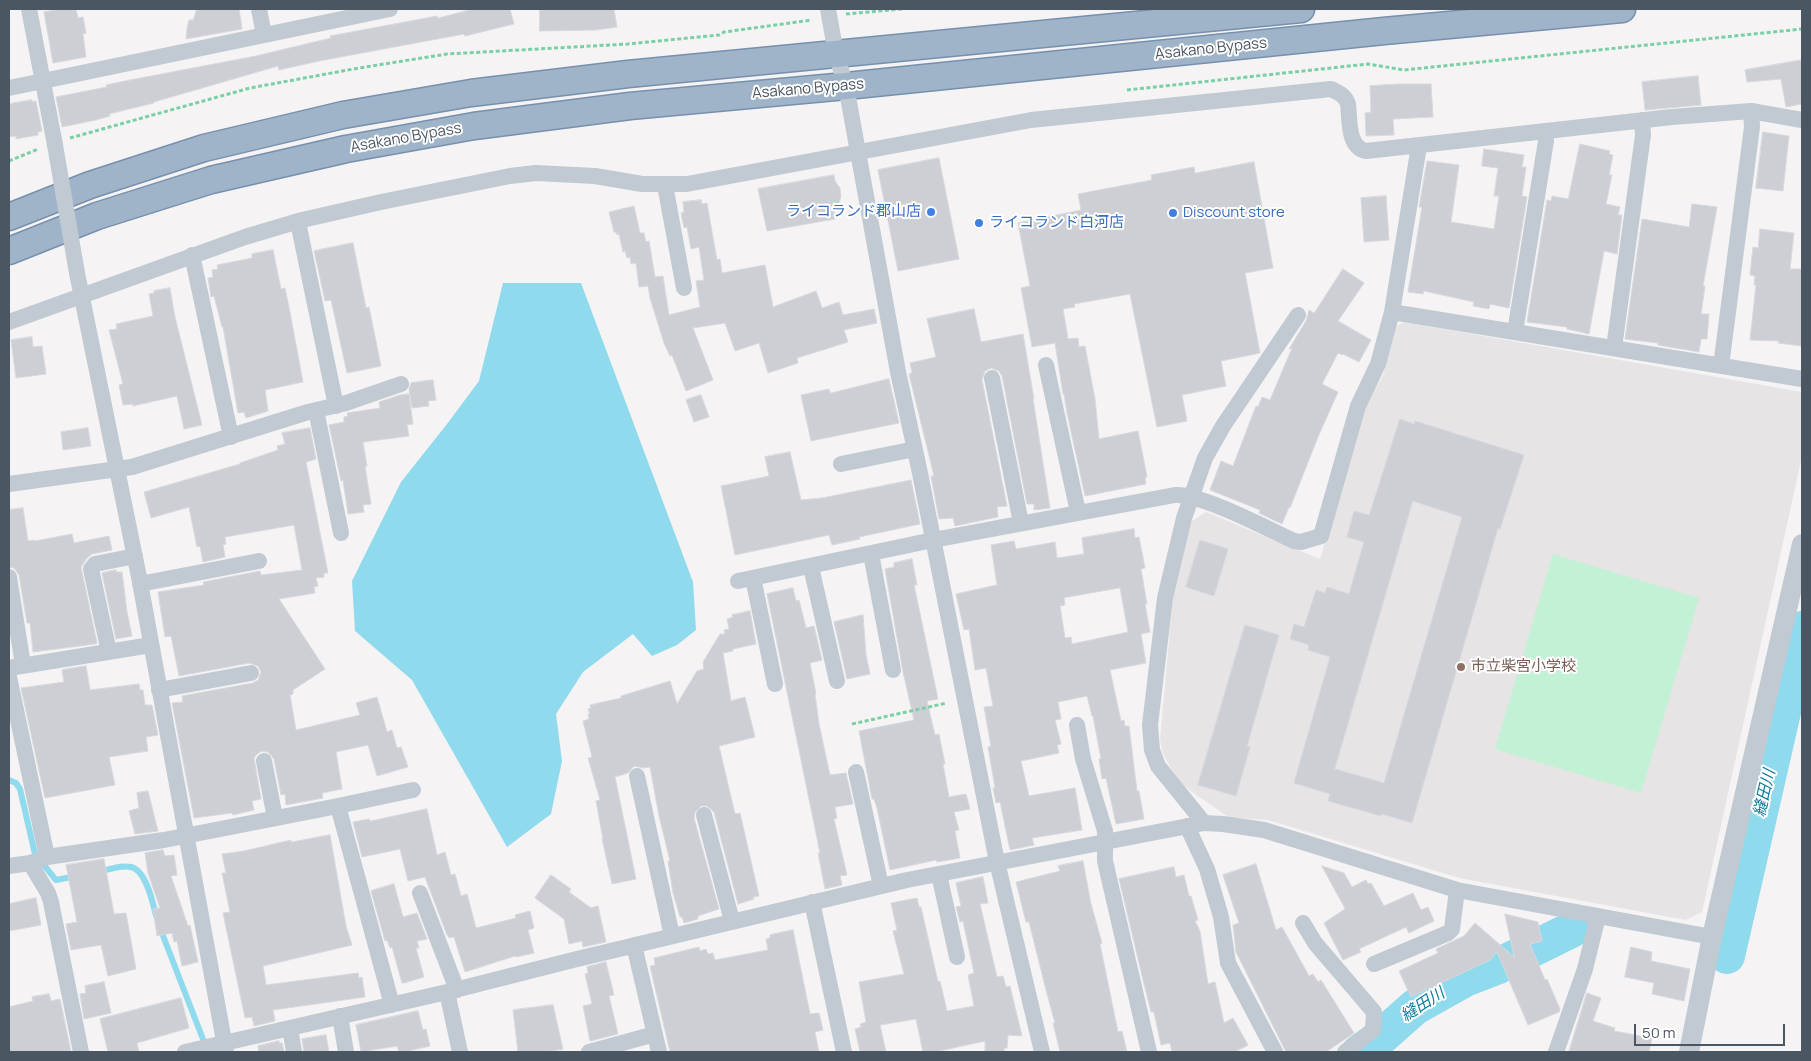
<!DOCTYPE html>
<meta charset="utf-8">
<style>
body{margin:0}
#map{position:relative;width:1811px;height:1061px;overflow:hidden;background:#f5f3f3;font-family:Manrope,sans-serif}
canvas{display:block}
.frame{position:absolute;inset:0;border:10px solid #4a5661;pointer-events:none}
.scale{position:absolute;left:1634px;top:1024px;width:151px;height:22px;box-sizing:border-box;border:2px solid #4a5661;border-top:0;padding-left:6px;font-size:15px;line-height:18px;white-space:nowrap;color:#4a5661;-webkit-text-stroke:4px #fff;paint-order:stroke}
</style>
<div id="map">
<canvas width="1811" height="1061"></canvas>
<div class="frame"></div>
<div class="scale">50 m</div>
</div>
<script>
const g = document.querySelector('canvas').getContext('2d');
g.lineJoin = 'round';
function paint(path, color) {
  g.fillStyle = color;
  g.fill(path, 'evenodd');
}
function trace(path, color, width, dash) {
  g.strokeStyle = color;
  g.lineWidth = width;
  g.lineCap = dash ? 'butt' : 'round';
  g.setLineDash(dash || []);
  g.stroke(path);
}
function write(font, color, halo, rows, align = 'center') {
  g.font = font + ' Manrope,"Noto Sans JP",sans-serif';
  g.lineWidth = 4;
  g.setLineDash([]);
  g.textBaseline = 'middle';
  g.strokeStyle = halo;
  g.fillStyle = color;
  for (const [text, x, y, turn = 0] of rows) {
    g.save();
    g.translate(x, y);
    g.rotate((+turn || 0) * Math.PI / 180);
    g.textAlign = isNaN(turn) ? turn : align;
    if (halo) g.strokeText(text, 0, 0);
    g.fillText(text, 0, 0);
    g.restore();
  }
}
const education = new Path2D(`
 M1404,322L1802,392V456L1702,912L1686,920L1459,878L1268,820L1230,818L1192,792L1178,780L1168,763L1162,751L1160,739L1173,596L1189,523L1206,512L1320,559L1366,404L1383,376L1394,328Z`);
const green = new Path2D(`
 M1553,554L1699,598L1641,793L1495,749Z`);
const water = new Path2D(`
 M503,283H581L693,582L696,630L677,645L652,656L633,634L583,672L556,714L562,761L551,814L507,847L412,680L355,631L352,581L401,482L447,424L479,381Z`);
const stream = new Path2D(`
 M9,780L16,783L20,789L35,854L56,880L77,876
 M99,872C109,869 121,865 131,867C146,870 153,903 156,916
 M160,928L206,1047`);
const river = new Path2D(`
 M1727,956L1802,629
 M1360,1052L1380,1038L1415,1007L1465,979L1496,967L1573,929`);
const building = new Path2D(`
 M63,9H76L78,18L83,17L86,33L83,34L86,57L53,63L44,12Z
 M197,9H239L242,29L186,39L187,28L189,20H193Z
 M473,9H510L514,24L465,36L464,34L319,61L279,70L278,66L154,102V103L109,114L110,116L96,120L62,127L56,97L107,87L106,85L130,80L256,56L331,38L330,36L437,16L438,18Z
 M540,9H614L617,27L596,30L540,31Z
 M1802,60V104L1786,107L1781,79L1747,82L1745,70Z
 M1698,76L1701,105L1645,110L1642,82Z
 M1398,84H1431L1433,117L1393,119L1394,135L1366,136L1365,113L1371,112L1370,86Z
 M32,100V102L36,101L42,131L38,132V135L16,139V136L9,137V104Z
 M1763,132L1789,136L1783,191L1756,188Z
 M1580,144L1610,151L1609,154L1613,155L1609,175H1612L1606,204L1620,207L1618,215H1622L1617,254L1604,251L1589,334L1567,329V327L1527,322L1547,200L1551,201L1552,196L1568,199Z
 M1484,149L1524,155L1522,167H1526L1522,196L1527,197L1509,308L1490,304L1489,309L1473,306L1474,302L1424,291L1423,294L1408,292L1422,207H1419L1427,161L1459,165L1451,222L1494,229L1499,196H1494L1498,168L1482,166Z
 M939,158L959,259L898,271L878,170Z
 M1254,162L1273,268L1245,273L1260,353L1221,361L1226,386L1182,395L1187,421L1157,427L1130,294L1074,304L1075,307L1063,309L1068,339L1078,338L1079,347L1085,346L1095,399L1099,439L1138,431L1147,477L1145,478L1146,484L1085,496L1067,413L1064,394H1063L1055,343L1032,347L1021,288L1030,286L1018,223L1081,210L1078,194L1152,180L1151,175L1194,167L1195,173Z
 M834,175L835,181L840,188L841,196L839,204L834,210L835,219L767,231L758,189Z
 M1386,196L1389,240L1364,242L1361,198Z
 M701,200L702,204L707,203L717,260L720,259L722,273L765,265L773,307L816,291L822,308L839,302L843,315L874,309L877,323L844,330L848,342L797,358L798,363L768,373L759,343L735,351L725,323L693,328L713,380L686,391L672,355L670,356L664,343L650,298L648,286L639,287L636,263L631,264L630,257L627,258L625,251L623,252L619,234L617,235L616,232H614L609,212L634,206L640,233H644L646,242L649,241L655,277L663,276L669,315L700,307L696,281L704,280L699,247L691,249L687,227L684,228L681,213L684,212L683,202Z
 M1692,204L1717,207L1703,286H1705L1701,314H1709L1707,339H1701L1699,352L1658,345V343L1625,339L1642,219L1689,227Z
 M1760,229L1794,233L1790,269H1802V346L1778,343L1779,341L1750,340L1756,285H1754L1755,276L1750,275L1753,247L1758,248Z
 M353,243L366,308L369,307L381,366L347,373L331,300L325,301L314,251Z
 M273,250L281,289L285,288L289,307L303,382L265,390L268,411L246,418L244,412L238,413L223,327H222L214,296L211,297L208,278L213,277L212,270L218,269L217,265L252,258V254Z
 M1343,269L1364,283L1338,321L1371,340L1359,362L1343,354V355L1338,353L1322,384L1338,392L1318,437L1290,508L1289,507L1282,524L1259,513L1260,510L1210,490L1221,461L1233,466L1256,406L1258,407L1262,397L1270,400L1292,348L1289,349L1306,321L1309,310L1314,313Z
 M170,288L175,317L202,425L184,429L177,396L133,406V404L123,405L119,385L123,384L109,330L117,329L116,324L153,316L149,294L154,293V291Z
 M974,309L981,342L1023,334L1034,399H1033L1050,508L1034,510V504H1027L1002,376L999,371L991,368L985,371L982,380L1007,506L997,507L998,517L955,526L953,518L939,519L931,476H934L909,374L912,373L910,363L936,357L927,319Z
 M32,337L33,347L42,346L46,374L16,378L11,340Z
 M889,379L899,423L811,441L801,395L829,389L830,393Z
 M433,380L436,400L428,401L429,406L412,408L409,389L411,383Z
 M409,394L413,424L407,425L409,436L363,442L367,466H365L371,504L363,505L364,512L348,514L343,480L341,481L329,425L344,422V417L348,416L347,413L380,408L379,402L400,395Z
 M701,395L709,417L694,422L686,400Z
 M1400,419L1414,424L1415,421L1524,455L1500,529L1498,528L1412,823L1382,814L1381,816L1328,801L1330,794L1294,783L1330,657L1308,650L1309,645L1290,639L1294,624L1304,627L1316,590L1325,593L1327,587L1349,594L1364,542L1347,537L1354,511L1369,515ZM1413,501L1462,517L1384,783L1335,769Z
 M88,428L91,446L63,450L61,432Z
 M310,428L316,459L306,462L328,573H324V577L316,578L318,586L314,587L315,593L279,599L325,669L293,690V694L290,695L296,730L360,715L356,703L377,697L387,732L392,730L397,748L401,747L408,767L377,776L368,745L336,752L342,789L322,793L323,798L286,805L285,794L281,795L274,759L268,752L262,751L257,754L254,758L261,799L252,801L254,810L233,815L232,813L194,818L172,703L183,702L182,696L253,683L258,680L261,672L258,666L249,663L179,676L171,636L165,637L158,592L204,585L203,582L260,571L261,575L302,570L294,525L225,537L226,544L223,545L225,557L203,562L200,546L197,547L189,507L151,518L144,492L240,464V463L278,450L277,446L285,444L282,433Z
 M790,452L801,500L822,498L911,480L920,524L859,537L860,539L832,545L829,535L735,555L721,486L769,476L765,457Z
 M23,508L28,541L35,540V541L72,534L74,543L109,536L112,550L92,554L87,558L81,567L97,643L95,644L33,652L30,623H27L19,575L14,568L9,567V510Z
 M1134,529L1135,538L1139,537L1145,568L1141,569L1147,604H1145L1150,632L1141,634L1146,663L1110,670L1121,721L1124,720L1125,726H1129L1137,791H1139L1144,819L1116,824L1106,778L1102,779L1099,759H1101L1093,716H1092L1087,696L1058,702L1061,719L1055,720L1061,744L1057,745L1059,753L1021,761L1029,796L1075,788L1082,830L1032,838L1034,845L1010,850L1000,802L996,803L993,788H995L988,747L991,746L984,707L993,706L986,668L975,670L969,629L964,630L956,594L997,585L991,545L1014,541L1016,549L1055,542L1057,558L1084,554L1082,538ZM1120,588L1128,632L1072,644L1071,637L1065,638L1060,606L1065,605L1064,598Z
 M1200,540L1228,549L1214,596L1186,587Z
 M912,559L917,585H914L938,699L927,701L935,735L939,734L945,764H943L949,797L966,794L970,809L954,812L959,830L955,831L960,858L937,862L936,860L890,870L877,808L874,799H872L859,731L914,720L903,672L885,569L894,567V563Z
 M116,570V572H122L127,612L132,636L116,639L102,573Z
 M793,588L796,601L799,600L806,628L814,626L822,660L810,663L816,694H815L819,724L830,775L846,773L853,804L835,807L837,818L834,819L847,875L840,876L842,885L825,889L818,853H820L767,594Z
 M750,611L756,644L733,649V651L723,653L731,701L745,697L755,737L719,746L735,814L740,813L759,896L753,897L754,899L738,904L714,812L707,806H701L695,812L694,818L719,909L698,916V919L684,923L682,917H680L673,893L668,861H670L659,816L650,767L643,768L634,766L628,773L615,777L636,879L612,884L602,839H603L596,801L600,800L588,758L592,757L583,721L589,719L588,714H590L588,709L591,708L590,705L621,698V696L670,681L677,704L697,671L704,669L703,662L720,634H725L724,630L729,629L727,619L733,617L732,615Z
 M863,615L866,655L870,674L847,679L834,622Z
 M1245,625L1279,635L1247,746L1250,747L1236,796L1198,785Z
 M86,666L90,690L139,684L140,690H143L145,705H152L158,735L146,737L148,751L109,757L115,785L45,798L21,688L64,682L62,670Z
 M148,791L158,831L135,834L129,811L139,808L137,793Z
 M427,809L437,855L445,852L451,875L455,874L461,896L467,894L476,928L516,918L515,915L530,911L534,928L528,930L534,953L516,957L515,956L465,972L454,937L449,938L448,935H447L425,877L408,881L400,849L362,857L353,822L369,819L370,821Z
 M330,835L346,926L352,945L263,966L266,985L358,973L359,978L362,977L365,997L273,1010L275,1021L254,1026L252,1017L245,1018L223,913L230,912L222,873H226L222,854L244,851L291,840V842Z
 M163,850L165,856L174,855L177,875L171,876L188,926L190,925L198,962L182,966L177,941L174,942L172,933L157,936L153,909L160,908L148,873L145,853Z
 M104,859L114,914L126,913L136,969L108,976L101,945L71,950L66,924L77,922L66,865Z
 M1083,861L1091,904L1102,943L1100,944L1118,1032L1122,1031L1127,1052H1060L1053,1023H1055L1047,994L1029,922H1026L1016,882L1060,871L1058,866Z
 M1256,864L1276,930L1282,927L1309,976L1313,974L1318,982L1321,980L1354,1033L1326,1052H1286L1236,952L1233,925L1239,923L1223,875Z
 M1322,866L1344,873L1352,887L1366,880L1368,884L1371,883L1384,906L1413,893L1421,910L1428,907L1434,921L1409,933L1406,927L1359,949L1361,952L1343,960L1324,923L1345,909Z
 M1174,867L1176,877L1184,875L1189,896H1191L1198,920L1195,921L1200,931L1208,984L1215,982L1224,1023L1233,1018L1248,1045L1235,1052H1172L1170,1043L1161,1045L1154,1012H1151L1144,984L1119,879Z
 M551,875L571,889L569,892L591,908L598,906L606,942L583,947L582,941L569,944L564,919L535,898Z
 M983,877L988,903L980,904L997,977L1003,976L1006,987L1010,986L1022,1036L1008,1035L1007,1048H1004V1052H985V1041L935,1052H923L916,1019L880,1025L886,1052H860L855,1029L861,1027L860,1024L866,1022L859,982L904,974L893,931L897,930L891,903L917,898L919,907H921L938,982L940,981L947,1011L974,1006L968,975L974,973L963,921L960,922L956,907L961,906L956,883Z
 M394,884L403,917L417,913L427,939L417,941L419,948H416L424,977L404,983H402L392,947L390,948L387,940L385,941L371,891Z
 M36,898L41,925L9,931V904Z
 M1505,914L1538,922L1542,941L1530,944L1545,980L1547,979L1560,1009L1559,1012L1528,1025L1497,952L1490,960L1411,997L1399,971L1438,953L1436,949L1464,936L1475,923L1514,957Z
 M793,930L810,1014L819,1013L823,1030L815,1032L819,1052H670L650,966L655,965L654,958L699,947L700,951L706,949L708,954L713,953L715,960L768,950L766,939L770,938V935Z
 M1631,947L1652,952L1651,961L1690,969L1684,1001L1652,994L1654,983L1625,977Z
 M606,962L614,995L609,996L618,1034L590,1041L583,1006L592,1004L585,974L588,973L587,967Z
 M104,982L111,1013L84,1019L80,994L86,993L85,986Z
 M1587,993L1601,998L1593,1021L1615,1028L1614,1031L1652,1038L1649,1052H1569Z
 M49,994L51,1001L60,999L71,1052H9V1007L33,1001L32,997Z
 M181,998L189,1028L137,1043L139,1052H108L100,1019Z
 M553,1005L563,1049L547,1052H518L513,1010Z
 M418,1011L423,1030L426,1029L430,1046L404,1052H399L397,1046L361,1052L356,1025Z
 M326,1035L329,1052H304L302,1039Z
 M279,1041V1043H282L284,1052H259L258,1046Z`);
const path = new Path2D(`
 M846,14L902,9
 M1127,90L1368,64L1404,70L1802,29
 M70,138L250,88L359,68L447,54L628,44L719,35L724,32L812,20
 M9,161L38,149
 M852,724L947,703`);
const minor = new Path2D(`
 M29,9L55,145
 M259,9L264,35
 M828,9L836,54L846,86L898,372L920,473L997,862L1042,1052
 M9,88L390,9
 M665,185L684,288
 M298,222L336,406
 M192,255L231,437
 M77,273L139,577L226,1052
 M1392,312L1802,379
 M9,322L245,237L302,220L381,202L510,176L536,173L595,176L642,184H687L1031,120L1331,89C1339,93 1345,95 1348,104C1350,119 1347,147 1366,151L1672,117L1751,111L1802,120
 M1515,332L1546,141L1545,131
 M1614,348L1643,135L1642,120
 M1046,365L1078,512
 M1721,366L1752,127L1751,111
 M992,378L1021,523
 M316,410L341,533
 M841,464L915,449
 M9,484L132,467L308,412L346,403L401,384
 M871,554L893,670
 M811,567L837,681
 M9,577L23,665
 M753,578L775,684
 M738,581L933,540L1175,495C1200,493 1268,529 1294,541L1301,542L1321,536L1358,406L1378,364L1392,312L1419,146
 M140,584L259,561
 M109,652L91,569L95,564L135,556
 M9,668L151,645
 M9,677L47,857
 M159,690L251,673
 M1077,725L1083,759L1105,831V861L1149,1052
 M264,761L275,818
 M856,772L881,886
 M637,776L672,936
 M338,806L392,1005
 M704,815L732,921
 M1204,823L1158,766L1152,750L1150,725L1165,598L1184,518L1205,458L1223,426L1298,315
 M1187,826L1207,869L1221,917L1228,963L1275,1052
 M30,863L48,893L51,902L81,1052
 M9,866L30,863L47,857L164,840L338,806L413,790
 M939,874L957,957
 M420,893L457,990
 M812,902L844,1052
 M1303,923L1315,943L1374,1012L1373,1030L1345,1052
 M634,945L659,1052
 M1374,964L1448,933L1452,929L1457,890
 M447,992L460,1052
 M340,1016L346,1052
 M290,1028L294,1052
 M185,1052L447,992L573,960L907,880L1204,823L1223,824L1264,830L1457,890L1712,937
 M589,1052L655,1034
 M1556,1052L1585,969L1598,916`);
const tertiary = new Path2D(`
 M1689,1052L1712,937L1802,544`);
const trunk = new Path2D(`
 M9,217L90,185L204,148L343,115L471,93L628,74L1301,9
 M9,251L97,216L211,180L346,149L474,126L630,106L846,86L1384,31L1622,9`);
const minorBridge = new Path2D(`
 M55,145L77,273`);
const markers = [
 [931,212,5,"#3f7fe0"],
 [1173,213,5,"#3f7fe0"],
 [979,223,5,"#3f7fe0"],
 [1461,667,5,"#8d6e63"]
];
const streetNames = [
 ["Asakano Bypass",1211,49,-6],
 ["Asakano Bypass",808,89,-5],
 ["Asakano Bypass",406,138,-10]
];
const shopNames = [
 ["ライコランド郡山店",921,212,"right"],
 ["Discount store",1183,213],
 ["ライコランド白河店",989,223]
];
const educationNames = [
 ["市立柴宮小学校",1471,667]
];
const waterNames = [
 ["縫田川",1765,793,-77],
 ["縫田川",1423,1005,-33]
];
paint(education, '#e6e4e5');
paint(green, '#c3f1d5');
paint(water, '#90daee');
trace(stream, '#90daee', 6);
trace(river, '#90daee', 36);
paint(building, '#cdcfd5');
trace(building, '#d7d9de', 1);
trace(trunk, '#7690ad', 29);
trace(path, '#7ad0a6', 3, [4, 2.5]);
trace(minor, '#c1cad2', 16);
trace(tertiary, '#c1cad2', 20);
trace(trunk, '#9fb4c9', 26);
trace(minorBridge, '#c1cad2', 16);
for (const [x, y, r, color] of markers) {
  const dot = new Path2D();
  dot.arc(x, y, r, 0, 2 * Math.PI);
  g.fillStyle = color;
  g.fill(dot);
  trace(dot, '#fff', 2);
}
write('15px', '#4a5661', '#fff', streetNames);
write('15px', '#366cbe', '#fff', shopNames, 'left');
write('15px', '#785e54', '#fff', educationNames, 'left');
write('italic 16px', '#0c7c9b', '#fff', waterNames);
</script>
